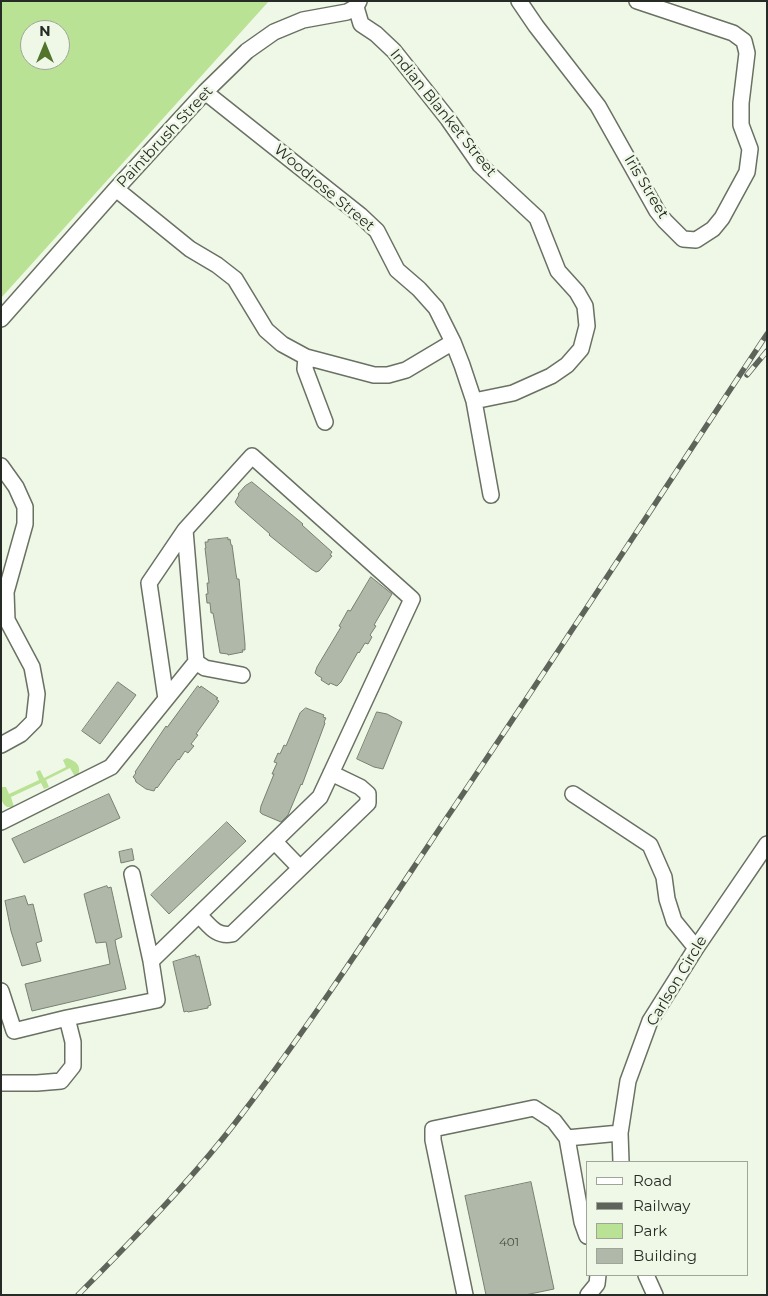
<!DOCTYPE html>
<style>
body{margin:0}
#map{position:relative;width:768px;height:1296px;overflow:hidden;background:#eff8e7;font-family:Montserrat,sans-serif}
canvas{display:block}
.frame{position:absolute;inset:0;border:2px solid #272b25;pointer-events:none}
.legend{position:absolute;left:586px;top:1161px;width:162px;height:115px;box-sizing:border-box;background:#eff8e7;border:1px solid #9fa699;margin:0;padding:6px 9px;list-style:none;font-size:15px;color:#272b25}
.legend li{display:flex;align-items:center;gap:10px;height:25px}
.legend b{width:25px;border:1px solid #9fa699}
.north{position:absolute;left:20px;top:20px;width:50px;height:50px;box-sizing:border-box;background:#eff8e7;border:1px solid #9fa699;border-radius:50%;rotate:0deg;font-size:14px;font-weight:700;line-height:20px;text-align:center;color:#272b25}
.north::after{content:'';display:block;margin:auto;width:18px;height:22px;background:#52742c;clip-path:polygon(50% 0,100% 100%,50% 72%,0 100%)}
</style>
<div id="map">
<canvas width="768" height="1296"></canvas>
<div class="frame"></div>
<ul class="legend">
<li><b style="height:6px;background:#fff"></b>Road</li>
<li><b style="height:6px;background:#5f645b"></b>Railway</li>
<li><b style="height:14px;background:#b9e294"></b>Park</li>
<li><b style="height:14px;background:#b0b9a9"></b>Building</li>
</ul>
<div class="north">N</div>
</div>
<script>
const g = document.querySelector('canvas').getContext('2d');
g.lineJoin = 'round';
function paint(path, color) {
  g.fillStyle = color;
  g.fill(path, 'evenodd');
}
function trace(path, color, width, dash) {
  g.strokeStyle = color;
  g.lineWidth = width;
  g.lineCap = dash ? 'butt' : 'round';
  g.setLineDash(dash || []);
  g.stroke(path);
}
function write(font, color, halo, rows, align = 'center') {
  g.font = font + ' Montserrat,sans-serif';
  g.lineWidth = 5;
  g.setLineDash([]);
  g.textBaseline = 'middle';
  g.strokeStyle = halo;
  g.fillStyle = color;
  for (const [text, x, y, turn = 0] of rows) {
    g.save();
    g.translate(x, y);
    g.rotate((+turn || 0) * Math.PI / 180);
    g.textAlign = isNaN(turn) ? turn : align;
    if (halo) g.strokeText(text, 0, 0);
    g.fillText(text, 0, 0);
    g.restore();
  }
}
const green = new Path2D(`
 M1,1H269L1,298ZM30,30H60V60H30Z
 M67,758C76,761 82,766 78,775H74L70,768L46,780L49,787L44,789L41,783L11,797L14,807H7C0,803 1,795 2,787H6L9,794L39,780L36,772L40,770L44,778L66,767L63,760Z`);
const building = new Path2D(`
 M252,482L303,524L302,525L332,552L330,555L332,556L319,571L316,572L311,569L269,535L270,534L238,506L235,502L239,495L238,494L245,486Z
 M228,538V540L230,539L231,545H232L236,574L237,579H239L245,644V650H242L243,652L228,655V654L220,653L213,613H211L210,603H207L206,594H208L207,583H209L205,548H206L205,542H208V540Z
 M371,577L392,594L374,625L376,626L370,635L372,637L368,644L365,643L359,653L358,652L341,682L337,686L330,683L329,685L321,680L322,678L317,675L315,673L317,667L341,627L339,626L348,610L350,611Z
 M118,682L136,695L100,744L82,731Z
 M198,686L200,688L201,686L218,698L216,699L219,701L216,706L196,734L198,735L191,744L194,746L188,753L185,751L179,760L178,759L157,788L156,787L154,791L146,789L136,782L135,779L133,777L136,773L135,772L166,726L167,727Z
 M306,708L324,715L323,717L326,718L324,722L325,723L302,785L301,784L288,815L281,822L262,814L260,812L261,806L274,774H272L277,763L274,762L278,753L280,754L284,745L286,746L300,713Z
 M377,712L387,714L402,722L383,769L374,767L357,759Z
 M109,794L120,818L24,863L12,839Z
 M227,822L246,841L169,914L151,895Z
 M132,849L134,860L121,863L119,852Z
 M107,886L108,888L111,887L122,937L115,940L116,946L126,989L32,1011L25,984L110,964L106,942L96,943L84,894L94,890Z
 M25,896L28,905L33,904L42,941L36,943L41,961L22,966L11,931L5,901Z
 M196,955V957L199,956L211,1005L208,1006V1008L188,1012L187,1011L184,1012L173,962Z
 M531,1182L554,1289L525,1295H486L465,1196Z`);
const minor = new Path2D(`
 M519,1L536,26L598,106L657,211L665,221L683,239L696,240L713,229L722,218L747,172L750,149L741,125V103L747,53L744,41L733,33L637,1
 M356,7L361,24L376,34L394,51L448,119L480,165L537,218L558,271L577,292L585,306L587,326L581,349L567,365L551,376L513,393L474,401
 M205,92L360,215L377,231L397,270L419,289L436,308L453,342L462,365L474,401L491,495
 M116,189L190,249L217,265L235,279L266,330L282,344L306,357L374,375H388L406,370L453,342
 M1,319L116,189L205,92L247,51L274,32L303,20L347,12L356,7L359,1
 M306,357L305,369L325,422
 M1,466L16,487L25,507V524L6,592L7,620L32,667L37,694L34,721L21,734L1,745
 M196,662L205,668L242,675
 M166,699L149,583L185,530
 M573,794L650,845L664,877L667,899L674,921L696,948
 M1,822L111,767L196,662L185,530L252,456L412,599L320,797L151,961L157,1000L67,1018L14,1031L1,991
 M275,842L300,868
 M132,874L151,961
 M199,915C210,926 216,937 232,934L368,803V794L360,787L331,773
 M1,1083H37L61,1081L73,1066V1042L67,1018
 M621,1162L620,1133L628,1081L650,1021L696,948L767,844
 M587,1236L582,1222L567,1138L620,1133
 M646,1275L655,1295
 M465,1295L433,1140V1129L534,1108L554,1121L567,1138
 M588,1295L597,1284L598,1275`);
const rail = new Path2D(`
 M747,375L767,351
 M78,1295C135,1237 193,1179 242,1114C315,1018 381,916 448,816C556,656 661,494 767,334`);
const numberNames = [
 ["401",509,1242]
];
const streetNames = [
 ["Indian Blanket Street",443,113,51],
 ["Paintbrush Street",165,137,-47],
 ["Iris Street",646,187,59],
 ["Woodrose Street",324,188,40],
 ["Carlson Circle",677,981,-59]
];
paint(green, '#b9e294');
paint(building, '#b0b9a9');
trace(building, '#788171', 1);
trace(minor, '#697162', 18);
trace(minor, '#fff', 15);
trace(rail, '#5f645b', 5.5);
trace(rail, '#eff8e7', 4, [11]);
write('12px', '#494e46', null, numberNames);
write('15px', '#272b25', '#eff8e7', streetNames);
</script>
